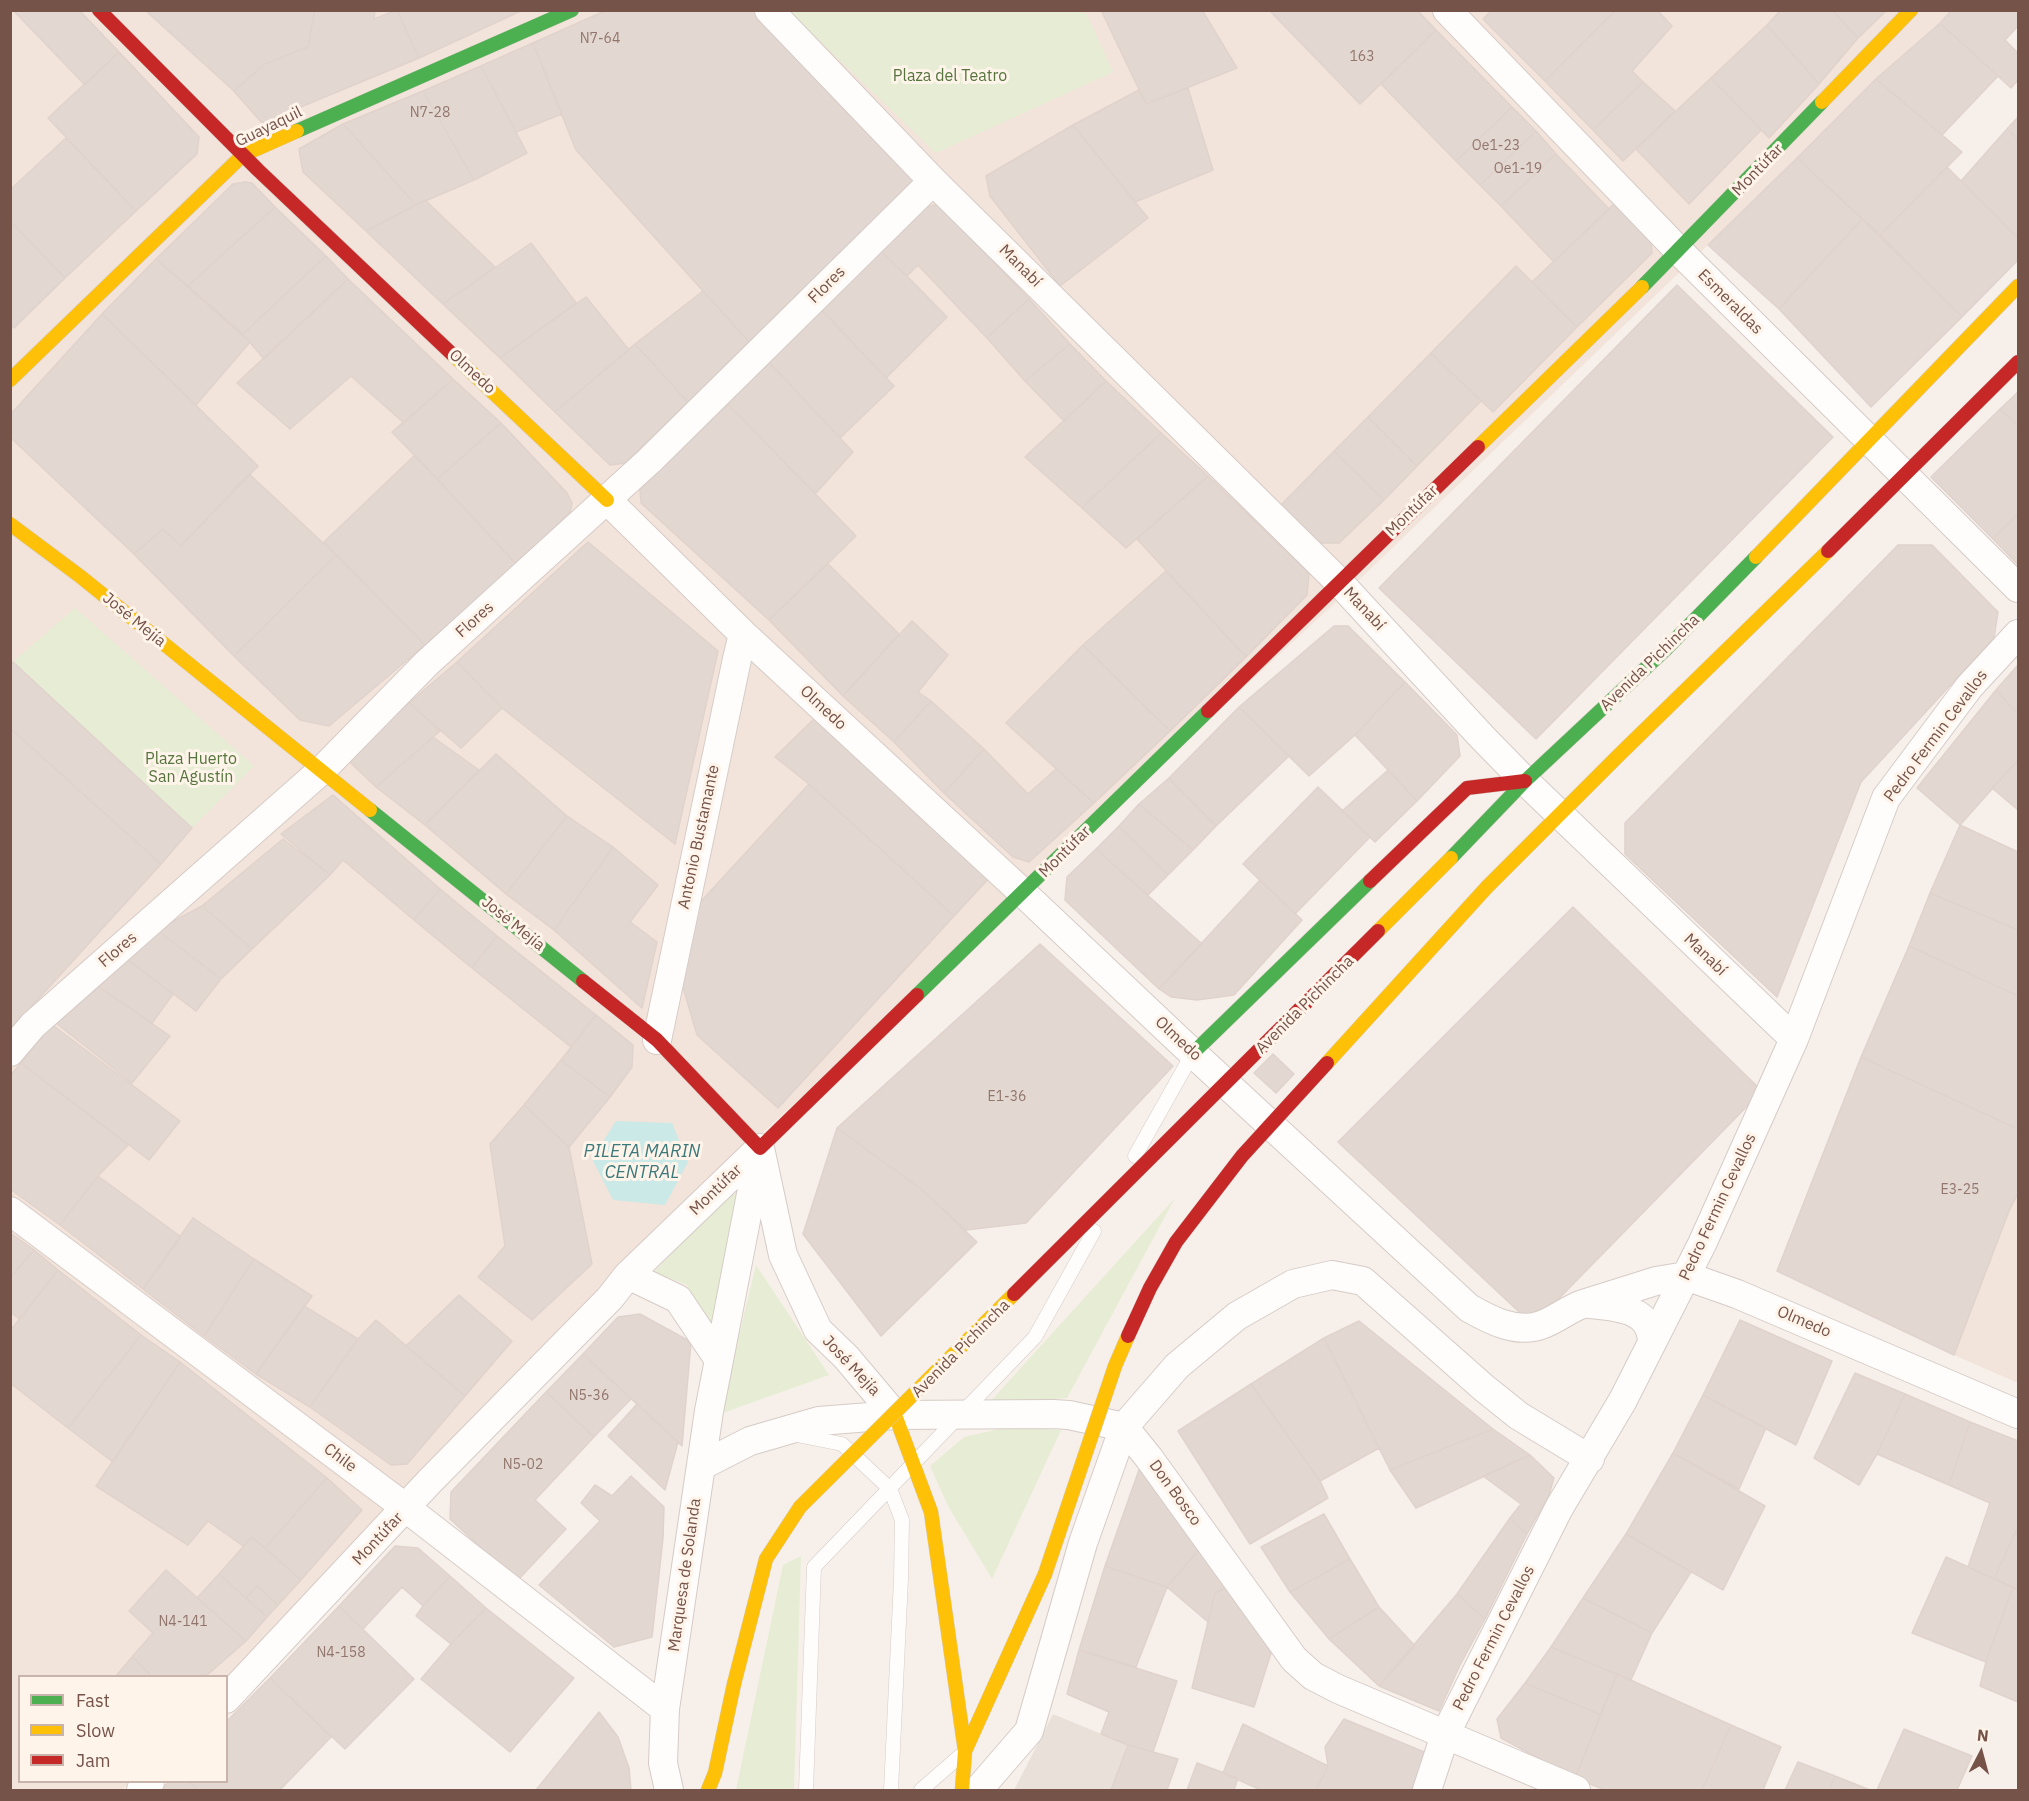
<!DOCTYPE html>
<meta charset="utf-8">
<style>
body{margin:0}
#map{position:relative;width:2029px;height:1801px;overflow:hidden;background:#f7f0ea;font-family:"IBM Plex Sans",sans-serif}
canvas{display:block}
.frame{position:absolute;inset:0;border:12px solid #755349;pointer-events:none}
.legend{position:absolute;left:18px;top:1675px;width:210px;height:108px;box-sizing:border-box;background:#fff4ea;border:2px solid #c8b4aa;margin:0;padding:8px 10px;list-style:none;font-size:18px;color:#755349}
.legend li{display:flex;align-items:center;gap:12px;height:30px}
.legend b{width:30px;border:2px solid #c8b4aa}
.north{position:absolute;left:1951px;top:1723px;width:60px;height:60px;-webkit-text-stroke:4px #fff4ea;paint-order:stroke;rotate:6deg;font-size:16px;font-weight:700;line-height:24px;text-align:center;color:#755349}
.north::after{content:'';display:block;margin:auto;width:21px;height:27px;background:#755349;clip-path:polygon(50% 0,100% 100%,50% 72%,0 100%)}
</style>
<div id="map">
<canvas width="2029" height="1801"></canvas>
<div class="frame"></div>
<ul class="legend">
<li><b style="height:8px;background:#4caf50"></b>Fast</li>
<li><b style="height:8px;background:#ffc107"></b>Slow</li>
<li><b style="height:8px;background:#c62828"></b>Jam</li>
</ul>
<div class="north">N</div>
</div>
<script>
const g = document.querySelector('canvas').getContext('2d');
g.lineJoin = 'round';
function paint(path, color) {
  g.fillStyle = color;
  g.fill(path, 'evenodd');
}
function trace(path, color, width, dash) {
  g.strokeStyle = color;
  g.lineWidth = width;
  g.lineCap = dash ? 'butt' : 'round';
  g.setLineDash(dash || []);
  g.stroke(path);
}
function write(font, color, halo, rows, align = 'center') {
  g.font = font + ' "IBM Plex Sans",sans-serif';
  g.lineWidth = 6;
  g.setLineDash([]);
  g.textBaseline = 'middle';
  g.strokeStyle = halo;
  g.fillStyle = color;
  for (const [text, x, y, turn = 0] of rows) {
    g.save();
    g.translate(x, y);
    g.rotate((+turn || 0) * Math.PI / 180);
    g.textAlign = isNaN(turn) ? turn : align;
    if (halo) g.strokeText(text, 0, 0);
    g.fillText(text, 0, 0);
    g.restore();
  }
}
const residential = new Path2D(`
 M11,11H1952L1876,79L1708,245L1336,602L620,1265L407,1508L227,1687L226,1676H20V1782H131L122,1790H11Z
 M2018,1193V1383L1954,1355L2009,1211Z`);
const industrial = new Path2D(`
 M1053,1714L1128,1745L1111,1790H1014Z`);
const green = new Path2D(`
 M789,11H1085L1113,72L936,153Z
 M75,608L254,766L192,828L13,662Z
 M741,1181L711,1329L687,1285L654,1272Z
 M1175,1198L1067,1398L988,1404Z
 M756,1265L829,1375L720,1414Z
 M1008,1427L1061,1430L992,1579L948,1506L930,1466L964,1437Z
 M801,1556L794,1790H736L783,1565Z`);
const water = new Path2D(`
 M616,1121L672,1123L688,1162L665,1205L613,1200L592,1159Z`);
const building = new Path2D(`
 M13,10H79L119,52L85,85Z
 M145,10H315L308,47L265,64L234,91Z
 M315,10H375L374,19L397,10L419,58L262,123L234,91L265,64L308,47Z
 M397,10H523L419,58Z
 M607,10H755L916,178L749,342L576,150L533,43Z
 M1101,10H1202L1237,68L1146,104Z
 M1272,10H1417L1436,30L1360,104L1271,12Z
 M1492,10H1616L1545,81L1483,19Z
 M1616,10H1657L1672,26L1632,71L1643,82L1593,130L1545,81Z
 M1781,10H1832L1858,38L1819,84L1767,25Z
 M1832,10H1887L1858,38Z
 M1952,10H2018V26L2005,40L2018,53V80L2011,88L1940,23Z
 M1940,23L1998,76L1942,135L1876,79Z
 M1767,25L1819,84L1769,138L1711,78Z
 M1436,30L1512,107L1456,161L1381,84Z
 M533,43L562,114L516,132L481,66Z
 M119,52L199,137L197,154L136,211L48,118Z
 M481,66L527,153L474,180L423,91Z
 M1711,78L1761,130L1689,204L1636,149Z
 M1876,79L1962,152L1880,235L1797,158Z
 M1643,82L1675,111L1623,161L1593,130Z
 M1188,88L1213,170L1135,202L1073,125L1139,90L1146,104Z
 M423,91L474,180L416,205L343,124Z
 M1512,107L1536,131L1480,185L1456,161Z
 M2018,117V139L2007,129Z
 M343,124L416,205L366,231L303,172L299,149Z
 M1073,125L1148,218L1060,286L990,196L986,176Z
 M2007,129L2018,139V238L1961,181Z
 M1536,131L1556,154L1501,206L1480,185Z
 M66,138L136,211L65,278L10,221V190Z
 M1556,154L1609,209L1554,262L1501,206Z
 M1797,158L1862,219L1779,309L1708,245Z
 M1947,167L2018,238V260L1962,317L1880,235Z
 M245,182L252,183L275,207L188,286L156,259L233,184Z
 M425,200L495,267L443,304L366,231Z
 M938,204L1029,299L987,338L918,265L907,276L878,249L925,208Z
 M1614,204L1651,241L1652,253L1577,327L1532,282Z
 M275,207L326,256L243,334L188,286Z
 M1862,219L1962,317L1871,407L1779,309Z
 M10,221L65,278L14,328L10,324Z
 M531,243L576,303L500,358L443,304Z
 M878,249L907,276L947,317L886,378L821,309Z
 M326,256L348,279L264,359L243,334Z
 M156,259L250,342L196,405L102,314Z
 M1516,266L1577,327L1493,412L1431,353Z
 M348,279L453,379L404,423L351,376L290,429L237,383Z
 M1677,285L1833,437L1536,739L1379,588Z
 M703,291L749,342L688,402L635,344Z
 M586,297L629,350L555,412L500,358Z
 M1029,299L1070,344L1025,381L987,338Z
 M821,309L894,386L840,438L769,362Z
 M102,314L258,466L181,546L163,529L134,554L10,437V415Z
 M635,344L688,402L625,463L610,465L555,412Z
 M1070,344L1106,381L1064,421L1025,381Z
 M1431,353L1481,401L1417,466L1368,417Z
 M769,362L853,452L815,494L728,404Z
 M453,379L501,423L437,479L392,432Z
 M1106,381L1161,433L1082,508L1025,457Z
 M2018,392V426L2000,409Z
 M728,404L856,536L769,620L641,503L640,489Z
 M2000,409L2018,426V514L1993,539L1931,477Z
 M1368,417L1417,466L1384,500L1334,451Z
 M501,423L567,493L572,503L570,512L517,565L437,479Z
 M1161,433L1208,476L1126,548L1082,508Z
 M1334,451L1384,500L1339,543H1318L1280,506Z
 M415,455L517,565L425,645L324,542Z
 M249,474L336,555L234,656L134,554L163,529L181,546Z
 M1208,476L1309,573L1307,595L1246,657L1137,539Z
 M2018,514V565L1993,539Z
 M588,542L718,651L675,844L502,708L457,662Z
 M1898,545H1932L1998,612L1994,638L1861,782L1777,997L1625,854V823Z
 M336,555L425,645L329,726L300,720L234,656Z
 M828,564L899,634L843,696L769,620Z
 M1166,571L1246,657L1170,731L1083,645Z
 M912,621L948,655L918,692L931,701L894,742L843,696Z
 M1334,626H1348L1405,682L1355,735L1309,776L1239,707Z
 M1083,645L1170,731L1094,803L1006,723Z
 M13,662L192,828L161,864L10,728V666Z
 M457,662L502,708L461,748L409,703Z
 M2018,665V714L1996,690Z
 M1405,682L1457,735L1460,756L1417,801L1355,735Z
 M1996,690L2018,714V760L1960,825L1917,788Z
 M931,701L984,749L944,793L894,742Z
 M409,703L440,731L376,787L351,763L353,752Z
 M1239,707L1289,756L1216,826L1169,778Z
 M815,718L991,876L954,916L809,784L775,757Z
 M10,728L161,864L10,1030Z
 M433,737L479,770L425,825L376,787Z
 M984,749L1028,794L1056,769L1094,803L1029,862L1013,857L944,793Z
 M496,754L567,816L506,894L425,825Z
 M2018,760V810L1992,788Z
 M1388,770L1417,801L1375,842L1342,811Z
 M1169,778L1216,826L1193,850L1139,804Z
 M809,784L954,916L778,1108L697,1035L680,977L694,909Z
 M1318,787L1370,837L1295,914L1243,864Z
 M333,795L440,889L414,920L343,860L330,875L281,834Z
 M1139,804L1193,850L1168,875L1119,826Z
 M567,816L613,847L554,930L506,894Z
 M1960,825L2018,852V930L1930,893Z
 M1119,826L1168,875L1148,895L1096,849Z
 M283,839L330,875L252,949L202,906Z
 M613,847L658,885L630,922L657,942L642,1008L554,930Z
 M1096,849L1202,944L1159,989L1065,900L1067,877Z
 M1260,880L1302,920L1234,995L1197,1000L1171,997L1159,989Z
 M440,889L497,936L472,968L414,920Z
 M1930,893L2018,930V996L1909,946Z
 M202,906L252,949L221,979L157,930Z
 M1573,907L1762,1091L1533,1325L1338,1142Z
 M157,930L221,979L196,1011L124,957Z
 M497,936L596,1015L571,1047L472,968Z
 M1040,944L1173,1066L1026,1223L966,1230L921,1189L837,1128Z
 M1909,946L2018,996V1129L1861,1057Z
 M124,957L173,994L152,1023L99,987Z
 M99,987L170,1036L132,1083L56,1023Z
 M596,1015L633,1045L632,1067L610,1097L561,1060Z
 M51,1024L180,1121L149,1160L21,1063Z
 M1273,1054L1294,1074L1276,1093L1254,1073Z
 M1861,1057L2018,1129V1193L2009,1211L1954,1355L1777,1271Z
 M561,1060L610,1097L569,1147L524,1105Z
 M21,1063L128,1145L98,1176L60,1225L10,1189V1076Z
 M524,1105L569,1147L592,1264L532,1320L478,1277L505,1246L490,1144Z
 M837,1128L921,1189L977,1242L881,1336L803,1234Z
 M98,1176L181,1237L143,1289L60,1225Z
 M193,1218L254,1259L204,1336L143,1289Z
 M10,1233L34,1250L10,1278Z
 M34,1250L58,1270L20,1319L10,1312V1278Z
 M254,1259L312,1296L256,1374L204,1336Z
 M58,1270L141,1335L68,1428L10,1383V1331Z
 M459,1295L512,1341L465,1396L406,1346Z
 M304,1306L358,1339L310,1407L256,1374Z
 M640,1314L691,1342L682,1446L583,1354L618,1317Z
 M376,1320L465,1396L407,1464L391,1465L310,1407L358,1339Z
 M1740,1320L1832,1361L1796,1445L1703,1395Z
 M1359,1321L1493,1429L1390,1470L1324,1338Z
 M141,1335L180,1362L113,1462L68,1428Z
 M1324,1338L1379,1448L1320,1481L1251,1384Z
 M583,1354L631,1399L594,1437L546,1392Z
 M180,1362L327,1478L265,1548L252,1537L243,1546L208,1521L188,1545L96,1486Z
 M1855,1373L1905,1394L1877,1454L1859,1485L1814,1458Z
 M1251,1384L1320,1481L1328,1498L1250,1544L1178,1431Z
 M546,1392L594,1437L535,1500L566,1529L517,1581L450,1519L451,1492Z
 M1905,1394L1970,1422L1949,1485L1877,1454Z
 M1703,1395L1766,1428L1739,1489L1673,1453Z
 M637,1404L678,1442L665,1490L608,1436Z
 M1970,1422L2018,1441V1526L1994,1579L1968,1567L1990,1503L1949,1485Z
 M1493,1429L1530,1455L1416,1508L1390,1470Z
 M1673,1453L1765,1506L1723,1590L1626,1534Z
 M1530,1455L1554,1478L1549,1495L1527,1534L1510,1518L1521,1504L1483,1476Z
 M1140,1467L1202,1546L1167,1587L1105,1566Z
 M631,1476L664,1507L663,1538L652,1637L614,1647L539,1585L600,1521L581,1503L595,1485L612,1496Z
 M327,1478L362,1510L301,1580L265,1548Z
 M1324,1514L1350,1559L1290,1592L1261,1547Z
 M1510,1518L1527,1534L1485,1619L1457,1594Z
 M2018,1526V1590L1994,1579Z
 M1626,1534L1691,1572L1652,1633L1583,1598Z
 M252,1537L301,1580L278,1605L257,1586L246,1598L219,1574Z
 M395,1546L418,1548L450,1576L423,1606L402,1587L363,1629L339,1606Z
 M1202,1546L1230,1586L1215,1593L1208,1622L1167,1587Z
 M1946,1557L2013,1587L1986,1662L1912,1633Z
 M1350,1559L1379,1607L1329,1639L1290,1592Z
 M1105,1566L1167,1587L1136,1667L1079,1650Z
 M166,1570L246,1641L206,1676H152L132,1657L153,1633L129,1611Z
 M219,1574L267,1617L246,1641L197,1598Z
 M450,1576L486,1608L451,1644L416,1616L423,1606Z
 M257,1586L278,1605L267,1617L246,1598Z
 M1230,1586L1271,1653L1254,1707L1192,1688L1215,1593Z
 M2013,1587L2018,1590V1702L1980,1686L1986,1662Z
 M1457,1594L1485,1619L1460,1665L1439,1711L1379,1686Z
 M1583,1598L1652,1633L1631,1680L1551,1647Z
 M339,1606L414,1679L345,1749L270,1678Z
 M1379,1607L1415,1646L1379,1686L1329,1639Z
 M486,1608L574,1678L510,1752L421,1679L451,1644Z
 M1551,1647L1617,1674L1601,1715L1525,1683Z
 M1079,1650L1177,1681L1153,1752L1128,1745L1101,1734L1109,1712L1067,1694Z
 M132,1657L152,1676H116Z
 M1617,1674L1731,1725L1702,1790H1605L1575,1778Z
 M270,1678L331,1737L280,1790H198L189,1782H226V1722Z
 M1525,1683L1601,1715L1575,1778L1501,1738L1497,1719Z
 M599,1712L618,1737L629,1768L631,1790H536Z
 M1344,1719L1434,1756L1423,1790H1316L1328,1766L1325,1747Z
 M1243,1724L1328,1766L1316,1790H1261L1223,1773Z
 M1731,1725L1781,1747L1763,1790H1702Z
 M1904,1729L1972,1756L1957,1790H1877Z
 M1128,1745L1178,1759L1167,1790H1111Z
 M1798,1762L1835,1776L1829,1790H1785Z
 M1197,1763L1238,1778L1234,1790H1187Z
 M1835,1776L1870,1790H1829Z
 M169,1782H189L198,1790H160Z`);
const lane = new Path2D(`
 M1135,1156L1193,1053
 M797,1435L842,1444L890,1489L902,1520L901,1579L891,1790
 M806,1790L814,1567L1035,1337L1094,1231
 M921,1790L960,1756`);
const street = new Path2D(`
 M769,10L933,181L1339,582L1482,737L1525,781L1794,1039
 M1447,10L1679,251L2018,588
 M607,500L743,634L1023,893L1184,1045L1469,1308C1490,1320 1517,1334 1541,1325C1556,1320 1568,1309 1583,1304L1656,1281L1686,1276L1737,1294L2018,1414
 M657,1040L737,659L743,634
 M10,1052L33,1025L322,770L427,663L649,461L933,181
 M760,1148L783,1255L818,1330L846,1357L895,1415
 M10,1211L406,1508L665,1709
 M628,1275L678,1299L719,1360L709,1411L665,1709L663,1763L669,1790
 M1590,1304C1617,1307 1651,1308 1652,1342
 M719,1360L758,1158
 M701,1466L750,1441L819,1421L895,1415L1053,1414L1069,1415L1124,1427L1149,1458L1294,1659L1313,1676L1338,1689L1576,1790
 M226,1699L430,1481L610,1298L628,1275L760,1148
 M141,1790L150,1782
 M978,1790L1029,1731L1083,1543L1124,1427L1177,1366L1237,1316L1293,1284L1332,1275L1363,1281L1484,1388L1519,1416L1590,1459
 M1427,1790L1445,1735L1453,1719L1559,1508L1623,1400L1702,1244L1794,1039L1886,798L1969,687L2018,634`);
const fast = new Path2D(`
 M297,131L572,10
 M1642,287L1822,102
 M370,810L583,981
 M1451,858L1525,781L1665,650L1756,557
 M917,995L1208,711
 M1193,1053L1370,881`);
const slow = new Path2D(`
 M1822,102L1911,10
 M452,354L607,500
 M10,380L243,155L297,131
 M1478,447L1642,287
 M10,524L81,577L370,810
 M1756,557L2018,286
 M1487,887L1619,755L1828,551
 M895,1415L931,1512L965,1751
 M708,1790L715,1773L734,1684
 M962,1790L965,1751L1045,1574`);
const jam = new Path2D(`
 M99,10L258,170L452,354
 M1828,551L2018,362
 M1208,711L1478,447
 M1370,881L1467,788L1525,781
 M583,981L657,1040L760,1148L917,995`);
const slowBridge = new Path2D(`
 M1378,931L1451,858
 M1327,1063L1487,887
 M1045,1574L1115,1366L1128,1336
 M734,1684L766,1559L800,1507L1014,1294`);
const jamBridge = new Path2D(`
 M1014,1294L1378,931
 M1128,1336L1150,1288L1176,1242L1242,1156L1327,1063`);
const numberNames = [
 ["N7-64",600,39],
 ["163",1362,57],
 ["N7-28",430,113],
 ["Oe1-23",1496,146],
 ["Oe1-19",1518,169],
 ["E1-36",1007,1097],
 ["E3-25",1960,1190],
 ["N5-36",589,1396],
 ["N5-02",523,1465],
 ["N4-141",183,1622],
 ["N4-158",341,1653]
];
const parkNames = [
 ["Plaza del Teatro",950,76],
 ["Plaza Huerto",191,759],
 ["San Agustín",191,777]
];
const streetNames = [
 ["Guayaquil",269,127,-26],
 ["Montúfar",1758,170,-46],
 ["Manabí",1020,266,45],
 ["Flores",827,285,-45],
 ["Esmeraldas",1730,302,45],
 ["Olmedo",472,372,43],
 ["Montúfar",1412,511,-44],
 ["Manabí",1364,609,47],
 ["José Mejía",134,620,39],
 ["Flores",475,620,-42],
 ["Avenida Pichincha",1650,663,-44],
 ["Olmedo",823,708,43],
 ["Pedro Fermin Cevallos",1936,736,-53],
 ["Antonio Bustamante",699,837,-78],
 ["Montúfar",1065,852,-45],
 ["José Mejía",513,924,39],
 ["Flores",118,950,-41],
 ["Manabí",1705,955,44],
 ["Avenida Pichincha",1305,1005,-45],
 ["Olmedo",1178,1039,43],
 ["Montúfar",716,1190,-44],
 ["Pedro Fermin Cevallos",1718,1207,-65],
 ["Olmedo",1804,1322,23],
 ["Avenida Pichincha",961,1349,-45],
 ["José Mejía",851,1366,47],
 ["Chile",340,1458,37],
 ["Don Bosco",1175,1493,54],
 ["Montúfar",378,1539,-47],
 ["Marquesa de Solanda",685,1575,-82],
 ["Pedro Fermin Cevallos",1494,1638,-63]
];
const waterNames = [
 ["PILETA MARIN",642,1152],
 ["CENTRAL",642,1173]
];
paint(residential, '#f2e4da');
paint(industrial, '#eae0da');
paint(green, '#e6edd4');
paint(water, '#cbe9e7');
paint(building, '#e3d8d1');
trace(building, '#e0d2cc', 1.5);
trace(lane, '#d6cbc6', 15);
trace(street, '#d6cbc6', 30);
trace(fast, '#d6cbc6', 15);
trace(slow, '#d6cbc6', 15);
trace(jam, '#d6cbc6', 15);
trace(lane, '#fefdfc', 14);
trace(street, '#fefdfc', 28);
trace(fast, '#4caf50', 14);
trace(slow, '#ffc107', 14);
trace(jam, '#c62828', 14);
trace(slowBridge, '#d8cdc9', 15, []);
trace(jamBridge, '#d8cdc9', 15, []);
trace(slowBridge, '#ffc107', 14);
trace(jamBridge, '#c62828', 14);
write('14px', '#92766d', null, numberNames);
write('16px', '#56753e', '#fff4ea', parkNames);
write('16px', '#755349', '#fff4ea', streetNames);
write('italic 18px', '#3c797b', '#fff4ea', waterNames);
</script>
